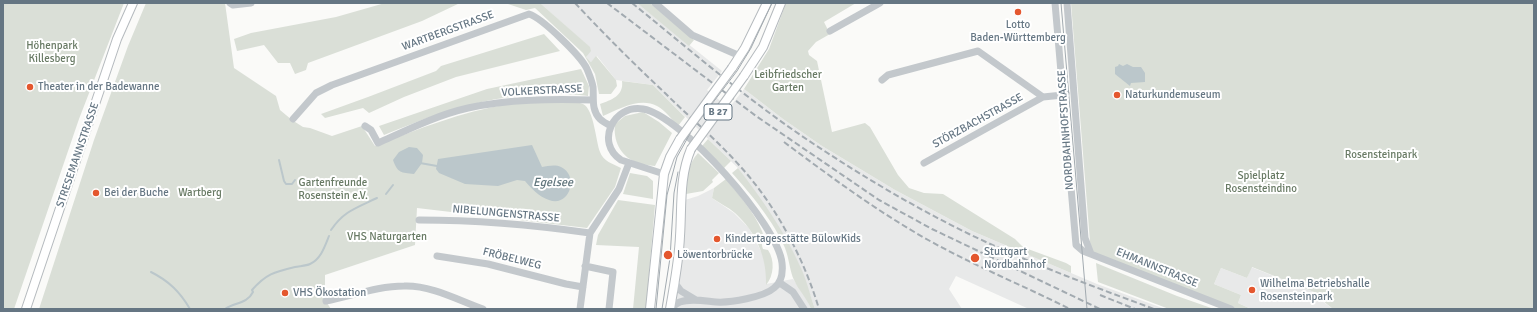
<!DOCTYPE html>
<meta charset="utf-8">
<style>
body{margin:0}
#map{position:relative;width:1537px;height:312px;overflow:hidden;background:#fafaf8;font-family:Signika,sans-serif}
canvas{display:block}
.frame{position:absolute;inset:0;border:4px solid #657683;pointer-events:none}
</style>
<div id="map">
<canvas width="1537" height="312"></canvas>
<div class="frame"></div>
</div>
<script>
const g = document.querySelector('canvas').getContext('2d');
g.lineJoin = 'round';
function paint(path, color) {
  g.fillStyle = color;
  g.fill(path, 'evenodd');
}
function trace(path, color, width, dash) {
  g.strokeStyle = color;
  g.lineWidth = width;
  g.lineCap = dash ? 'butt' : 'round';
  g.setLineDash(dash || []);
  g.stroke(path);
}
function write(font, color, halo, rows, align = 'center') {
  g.font = font + ' Signika,sans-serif';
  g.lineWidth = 4;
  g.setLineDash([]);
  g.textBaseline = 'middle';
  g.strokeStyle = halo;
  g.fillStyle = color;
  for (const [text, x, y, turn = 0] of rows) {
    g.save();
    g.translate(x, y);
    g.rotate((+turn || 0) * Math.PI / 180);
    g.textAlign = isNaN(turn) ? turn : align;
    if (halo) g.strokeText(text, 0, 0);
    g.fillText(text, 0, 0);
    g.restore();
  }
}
const built = new Path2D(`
 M540,3H637L722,71L707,90L729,108L744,89L783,119L822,146L895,190L972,231L1097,284L1165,309H1029L956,276L949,289L962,309H815L801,269L791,249L779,228L738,168L653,85L616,80L597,56L591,62L586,57L589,47Z
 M714,188L712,198L734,213L749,228L762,253L767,270L766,284L793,279L807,299L811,309H673L685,200L698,196Z
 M1251,267L1319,294L1318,298L1333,309H1251L1238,303L1241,295L1214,284L1221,268L1247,278Z`);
const green = new Path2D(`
 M3,3H124L79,119L14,309H3Z
 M146,3H225L234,68L276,96L280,110L292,120L303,127L310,128L332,136L362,126L375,146C418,129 461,112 508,104C520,102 534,103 547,102C557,102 574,100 583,104C594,109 596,142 600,152C603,161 613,164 621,168L615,187L587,228L417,208L415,245L325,275V300L331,309H39L94,140L128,46Z
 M385,3H460L422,21L308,63L306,70L295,74L290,63H278L264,45L237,51L234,39L251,33L336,17Z
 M505,3H540L590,47L591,51L586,57L591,62L596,56L616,80L617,86L611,94H599L595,74L583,53L535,8L526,10Z
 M637,3H650L694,40L689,46Z
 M786,3H856L824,22L830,34L816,42L808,51L809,55L817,61L832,132L865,123L870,127L898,175L909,188L924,193L943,194L1015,239L1022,246L1028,249L1066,263L1071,266V273L972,231L895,190L822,146L783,119L744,89L769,49Z
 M1071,3H1534V309H1333L1318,297L1319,294L1252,267L1247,278L1221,268L1214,284L1241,295L1238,303L1251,309H1231L1091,254Z
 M544,34L560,51L456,77L404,97L369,113L363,108L325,118L321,114L368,97L436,71L441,66Z
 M581,69L589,86L588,96C540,90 484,98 439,114C420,120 402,128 384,135L379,126L487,89Z
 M622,81L653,85L685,117L678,126C672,120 665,110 657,106C640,97 619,109 603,116L600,104C611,100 624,96 622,81Z
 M643,112L659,122L672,133L655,166C649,165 642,165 636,162C620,156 613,140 615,124L625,116Z
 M708,139L731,161L724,168L702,146Z
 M698,153L719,173L712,180L713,182L703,191L686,194C686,180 688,164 698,153Z
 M738,168C762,199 785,232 801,268C807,281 810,295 815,309H811C807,298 799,291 794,280C790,272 789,258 785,248C774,222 751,194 732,173Z
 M630,173L647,176L653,181V199L623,194Z
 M726,179C739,195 754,212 762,231C765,238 760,243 763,249L768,250C775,260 774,276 766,285C767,257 756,232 735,213C728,207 719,203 712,198L714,188Z
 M618,200L655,205L646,309H633L639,247L596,245L598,235Z
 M1096,263L1177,296L1214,309H1169L1098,282Z`);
const water = new Path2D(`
 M1119,64L1123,66L1127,64L1133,67H1141L1145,73V82L1131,83L1130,86L1115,74V67L1118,66Z
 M532,145L542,167C548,166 555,164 561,167C580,176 569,208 549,200C539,197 531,188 525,181L517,180L498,186L465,184L439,173L436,169L438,159Z
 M409,147L417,148L423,155L422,163L414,174C401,172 398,174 393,160L399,152Z`);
const stream = new Path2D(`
 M279,160L284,181L286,184H292L295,180
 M420,163L437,166
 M386,194L393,185
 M331,230C344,211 356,208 377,198
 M151,272C169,281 180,292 190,309
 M89,309H92
 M225,309C235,302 247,304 253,292L252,290C266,274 274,272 295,267C299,266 306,266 310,264C321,259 325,246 329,236`);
const minor = new Path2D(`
 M230,3L233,5L251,3
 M655,3L692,35L740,56
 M1055,3L1076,245L1083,251L1231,309
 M1067,3L1085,238L1091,254
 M830,31L880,3
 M882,80L888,75L978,51L1043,97L1063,95L1066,93
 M293,119L316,93L332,85L529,14C542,18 581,56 587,69C589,74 592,81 593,87C594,98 591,110 600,119C603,122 607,124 611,126
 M365,126L371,130L378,143C407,130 437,115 468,108C509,99 551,99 593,100
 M924,163L1043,97
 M664,174L621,160C595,143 613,104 643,109C681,115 778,225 782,263C783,272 782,282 774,288C764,297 730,303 716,302C705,301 690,298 680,302C676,303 673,307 670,309
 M419,220C476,220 534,225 590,233
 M437,256L488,264L566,284L583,287
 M585,266L613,272L609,309
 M675,283L681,291L696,300
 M780,283L793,292L804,309
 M326,301C352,296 378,286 404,286C431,285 458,300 483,309
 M580,309L590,233L619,189L629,163`);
const major = new Path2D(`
 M732,68L745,48L767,3
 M744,76L763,47L781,3
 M26,309L117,39L133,3
 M650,309L664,174L670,157L680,139
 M670,309C674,285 679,261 680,236C682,207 679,177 691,149`);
const tram = new Path2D(`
 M1061,3L1087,309
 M656,309L667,195L677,157L692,130L737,71L751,48L772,3
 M662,309L670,258L674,193L678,172`);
const rail = new Path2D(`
 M575,3C604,34 634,64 665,93C689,117 716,139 739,165C775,204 804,258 819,309
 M607,3L756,116L879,200L932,229L1100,309
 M632,3C695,54 757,108 826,152C872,182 920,210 969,234C1029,263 1092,286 1154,309
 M784,142C831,177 878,212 930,241C975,266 1024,286 1070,309
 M1100,295L1135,309`);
const majorBridge = new Path2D(`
 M680,139L732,68
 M691,149L744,76`);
const markers = [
 [1018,12,4,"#e4572e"],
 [30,87,4,"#e4572e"],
 [1117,95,4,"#e4572e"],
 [96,193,4,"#e4572e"],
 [717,239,4,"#e4572e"],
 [668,255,5,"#e4572e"],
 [975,258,5,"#e4572e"],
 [1252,290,4,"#e4572e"],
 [285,293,4,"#e4572e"]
];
const shields = [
 [718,112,28]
];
const shieldNames = [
 ["B 27",718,112]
];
const poiNames = [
 ["Lotto",1018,25,"center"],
 ["Baden-Württemberg",1018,38,"center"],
 ["Theater in der Badewanne",38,87],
 ["Naturkundemuseum",1125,95],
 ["Bei der Buche",104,193],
 ["Kindertagesstätte BülowKids",725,239],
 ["Stuttgart",984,252],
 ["Nordbahnhof",984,265],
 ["Löwentorbrücke",677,255],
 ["Wilhelma Betriebshalle",1260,284],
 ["Rosensteinpark",1260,297],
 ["VHS Ökostation",293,293]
];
const streetNames = [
 ["WARTBERGSTRASSE",448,31,-20],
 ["VOLKERSTRASSE",542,91,-3],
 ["STÖRZBACHSTRASSE",978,121,-29],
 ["NORDBAHNHOFSTRASSE",1066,130,-94],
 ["STRESEMANNSTRASSE",78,155,-71],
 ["NIBELUNGENSTRASSE",506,214,5],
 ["FRÖBELWEG",512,259,14],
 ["EHMANNSTRASSE",1157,268,22]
];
const parkNames = [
 ["Höhenpark",52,46],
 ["Killesberg",52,59],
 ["Leibfriedscher",788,75],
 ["Garten",788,88],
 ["Rosensteinpark",1381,155],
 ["Spielplatz",1261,176],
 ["Rosensteindino",1261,189],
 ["Gartenfreunde",333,183],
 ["Rosenstein e.V.",333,196],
 ["Wartberg",200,193],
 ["VHS Naturgarten",387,237]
];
const waterNames = [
 ["Egelsee",553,183]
];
paint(built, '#e8e9e9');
paint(green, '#dadfd7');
paint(water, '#bbc7cb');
trace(stream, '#bbc7cb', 2);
trace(major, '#b5babe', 10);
trace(minor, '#c3c8cc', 7);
trace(major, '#fff', 8);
trace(tram, '#a2aab0', 1);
trace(rail, '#a2aab0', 2, [6, 3]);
trace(majorBridge, '#b5babe', 10, []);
trace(majorBridge, '#fff', 8);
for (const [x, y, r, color] of markers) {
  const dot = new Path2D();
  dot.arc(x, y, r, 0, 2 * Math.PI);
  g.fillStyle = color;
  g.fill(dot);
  trace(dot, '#fff', 1.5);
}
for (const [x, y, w] of shields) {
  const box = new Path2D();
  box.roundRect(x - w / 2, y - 8, w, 16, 3);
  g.fillStyle = '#fff';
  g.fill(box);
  trace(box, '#657683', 1);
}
write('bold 10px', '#657683', null, shieldNames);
write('11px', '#657683', '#fff', poiNames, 'left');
write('11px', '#657683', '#fff', streetNames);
write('11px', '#687a64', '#fff', parkNames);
write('italic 12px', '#60757c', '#fff', waterNames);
</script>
